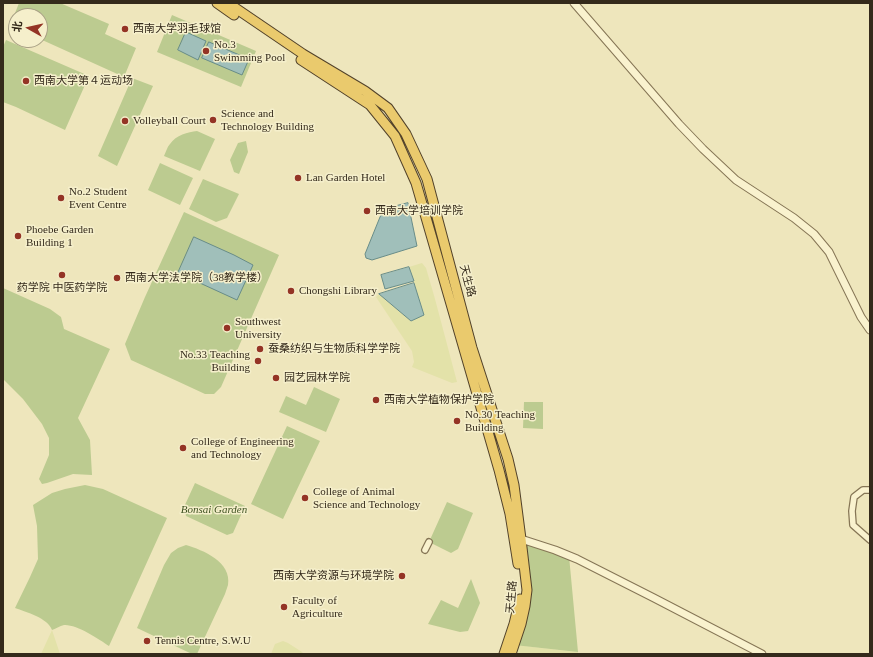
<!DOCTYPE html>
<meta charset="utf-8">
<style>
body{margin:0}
#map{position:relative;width:873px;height:657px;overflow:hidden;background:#eee6bc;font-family:"Times New Roman","Noto Sans SC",serif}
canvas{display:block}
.frame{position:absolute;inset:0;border:4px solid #342a1b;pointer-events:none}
.north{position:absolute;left:8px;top:8px;width:40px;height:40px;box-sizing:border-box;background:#f5efcb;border:1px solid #a8a085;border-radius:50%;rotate:278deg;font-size:11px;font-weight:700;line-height:16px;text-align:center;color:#342a1b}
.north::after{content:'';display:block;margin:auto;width:14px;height:18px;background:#943425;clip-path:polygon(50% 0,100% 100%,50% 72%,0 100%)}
</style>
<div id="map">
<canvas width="873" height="657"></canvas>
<div class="frame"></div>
<div class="north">北</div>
</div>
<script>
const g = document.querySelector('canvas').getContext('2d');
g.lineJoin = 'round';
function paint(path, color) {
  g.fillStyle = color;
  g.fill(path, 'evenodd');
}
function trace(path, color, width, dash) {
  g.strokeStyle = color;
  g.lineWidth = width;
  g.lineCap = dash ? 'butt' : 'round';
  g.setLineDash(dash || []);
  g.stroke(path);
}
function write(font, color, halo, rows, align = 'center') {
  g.font = font + ' "Times New Roman","Noto Sans SC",serif';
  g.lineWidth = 3;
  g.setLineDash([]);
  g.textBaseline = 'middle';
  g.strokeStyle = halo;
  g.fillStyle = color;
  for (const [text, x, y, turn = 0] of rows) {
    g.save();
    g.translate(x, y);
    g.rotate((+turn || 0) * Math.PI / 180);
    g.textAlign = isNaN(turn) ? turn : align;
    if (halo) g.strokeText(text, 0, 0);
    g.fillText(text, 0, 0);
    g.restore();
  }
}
const farmland = new Path2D(`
 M422,263L426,268L435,299L457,382L452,383L412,367L414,362L412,351L376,297L379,294L411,321L424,314L409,267Z
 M52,630L60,654H41Z
 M283,641L288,643L302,652L304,654H271L275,644Z
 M514,645L578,652V654H511Z`);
const green = new Path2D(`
 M19,3H60L109,24L105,34L136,48L124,77L40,39V16H16V29L10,26Z
 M172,15L256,51L241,87L157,52Z
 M6,40L89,76L65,130L16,107L3,102V47Z
 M132,78L153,86L117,166L98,156Z
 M197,131L215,139L200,171L164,156C166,152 167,147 170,144C176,135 188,132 197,131Z
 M246,141L248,152L239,174L234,172L230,160L238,143Z
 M160,163L193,178L180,205L148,190Z
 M203,179L239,194L227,218L216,222L189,209Z
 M184,212L279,255L221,387L214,394H205L177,381L131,360L125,344L145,297Z
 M3,288L50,309L61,317L64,329L110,349L78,418L90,440L92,475L73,474L47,483L42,484L39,479L49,455V438L42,424L23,399L3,379Z
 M314,387L340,399L326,432L279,412L286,396L306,405Z
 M524,402H543V429L523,428Z
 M287,426L320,441L283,519L251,504Z
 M195,483L245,506L233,533L227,535L186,516L184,507Z
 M85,485L103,489L167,518L109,646C99,639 76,624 64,625C60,626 55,629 52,630C48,618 26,612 15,608L30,577L38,559L37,526L33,505L52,493L65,489Z
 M447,502L473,513L458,549L451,553L429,542Z
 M521,539L569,556L578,652L514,645L525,606Z
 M186,545C203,550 232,562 228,585C227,588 226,591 225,594L197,654H192L137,628L164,565L171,553L178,548Z
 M471,579L480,603L468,631L460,632L428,624L441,600L458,608Z`);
const water = new Path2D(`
 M186,32L206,41L198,60L178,50Z
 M209,42L249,59L242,75L202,58Z
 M408,203L417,246L372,260L366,258L365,254L380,217L385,209Z
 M194,237L234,255L253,265L237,300L178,273Z
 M409,267L414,281L385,289L381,275Z
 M414,283L424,315L411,321L379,294Z`);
const minor = new Path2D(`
 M870,490H863L854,497L852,511L853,525L870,540
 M425,550L429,542`);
const tertiary = new Path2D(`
 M574,3L679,124L703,149L736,180L794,218L814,234L829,252L861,317L870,330
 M521,539L555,550L577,559L654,598L762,654`);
const trunk = new Path2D(`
 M217,3L234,15
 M228,3L303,54L365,91L388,108L406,134L427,179L472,348L508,459L514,485L521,539L527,590L525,606L521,624L511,654
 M301,60L370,105L395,136L416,183L499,470L510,514L518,564
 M504,654L514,624L520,599`);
const markers = [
 [125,29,4,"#943425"],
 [206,51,4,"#943425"],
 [26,81,4,"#943425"],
 [213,120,4,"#943425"],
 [125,121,4,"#943425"],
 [298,178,4,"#943425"],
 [61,198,4,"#943425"],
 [367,211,4,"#943425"],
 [18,236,4,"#943425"],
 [62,275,4,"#943425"],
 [117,278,4,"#943425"],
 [291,291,4,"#943425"],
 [227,328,4,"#943425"],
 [260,349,4,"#943425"],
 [258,361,4,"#943425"],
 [276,378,4,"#943425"],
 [376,400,4,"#943425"],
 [457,421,4,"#943425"],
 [183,448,4,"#943425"],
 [305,498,4,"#943425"],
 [402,576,4,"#943425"],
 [284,607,4,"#943425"],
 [147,641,4,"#943425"]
];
const poiNames = [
 ["西南大学羽毛球馆",133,29],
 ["No.3",214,45],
 ["Swimming Pool",214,58],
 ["西南大学第４运动场",34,81],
 ["Science and",221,114],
 ["Technology Building",221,127],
 ["Volleyball Court",133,121],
 ["Lan Garden Hotel",306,178],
 ["No.2 Student",69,192],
 ["Event Centre",69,205],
 ["西南大学培训学院",375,211],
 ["Phoebe Garden",26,230],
 ["Building 1",26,243],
 ["西南大学法学院（38教学楼）",125,278],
 ["药学院 中医药学院",62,288,"center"],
 ["Chongshi Library",299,291],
 ["Southwest",235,322],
 ["University",235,335],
 ["蚕桑纺织与生物质科学学院",268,349],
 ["No.33 Teaching",250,355,"right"],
 ["Building",250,368,"right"],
 ["园艺园林学院",284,378],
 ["西南大学植物保护学院",384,400],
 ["No.30 Teaching",465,415],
 ["Building",465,428],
 ["College of Engineering",191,442],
 ["and Technology",191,455],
 ["College of Animal",313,492],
 ["Science and Technology",313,505],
 ["西南大学资源与环境学院",394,576,"right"],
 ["Faculty of",292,601],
 ["Agriculture",292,614],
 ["Tennis Centre, S.W.U",155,641]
];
const streetNames = [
 ["天生路",467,281,75],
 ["天生路",512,597,-85]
];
const parkNames = [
 ["Bonsai Garden",214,510]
];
paint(farmland, '#e3e2a9');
paint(green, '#bccb90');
paint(water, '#a0bfba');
trace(water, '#688c88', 1);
trace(minor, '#857555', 8);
trace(tertiary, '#857555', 9);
trace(trunk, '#52422a', 11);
trace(minor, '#f9f2ce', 5.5);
trace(tertiary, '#f9f2ce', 7);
trace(trunk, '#eaca6d', 9);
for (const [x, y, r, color] of markers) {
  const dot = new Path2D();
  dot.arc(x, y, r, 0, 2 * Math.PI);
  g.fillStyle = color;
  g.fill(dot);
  trace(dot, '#f5efcb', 1.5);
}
write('11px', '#342a1b', '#f5efcb', poiNames, 'left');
write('11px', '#342a1b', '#f5efcb', streetNames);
write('italic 11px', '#3e5121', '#f5efcb', parkNames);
</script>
